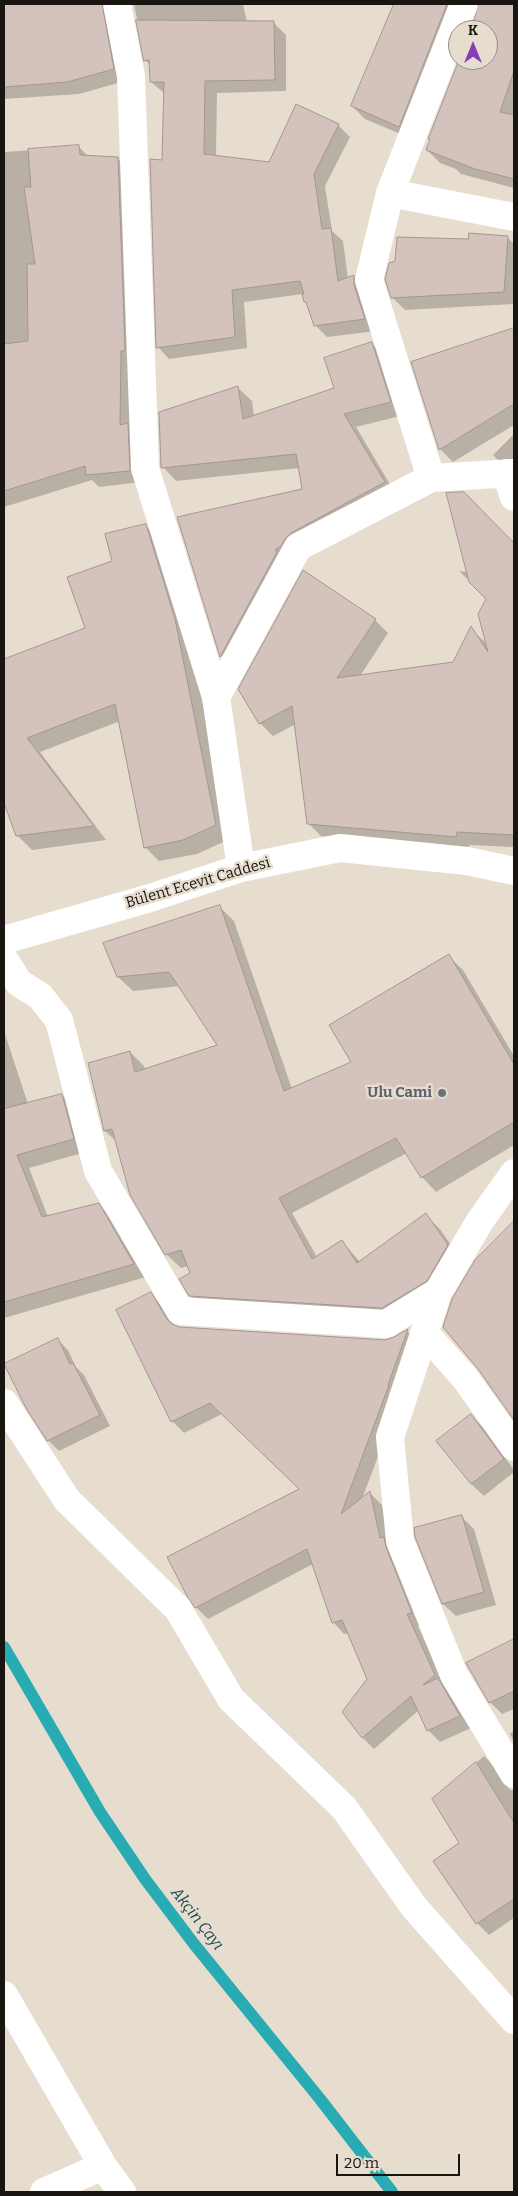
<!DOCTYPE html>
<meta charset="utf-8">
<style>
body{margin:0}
#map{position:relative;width:518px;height:2196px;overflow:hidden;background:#e6ddcf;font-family:Bitter,serif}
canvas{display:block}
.frame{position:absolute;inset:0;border:5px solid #191611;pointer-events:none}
.north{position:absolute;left:448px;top:20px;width:50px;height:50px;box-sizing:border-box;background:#e6ddcf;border:1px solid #948d83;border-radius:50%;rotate:0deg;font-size:14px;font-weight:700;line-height:20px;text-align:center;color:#191611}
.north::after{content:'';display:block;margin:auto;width:18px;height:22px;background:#843fb3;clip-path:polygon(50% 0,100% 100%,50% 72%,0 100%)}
.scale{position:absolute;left:336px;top:2154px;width:124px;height:22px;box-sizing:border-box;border:2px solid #191611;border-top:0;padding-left:6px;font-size:15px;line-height:18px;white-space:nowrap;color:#191611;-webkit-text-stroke:4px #e6ddcf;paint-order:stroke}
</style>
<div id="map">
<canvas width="518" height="2196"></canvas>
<div class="frame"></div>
<div class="north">K</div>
<div class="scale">20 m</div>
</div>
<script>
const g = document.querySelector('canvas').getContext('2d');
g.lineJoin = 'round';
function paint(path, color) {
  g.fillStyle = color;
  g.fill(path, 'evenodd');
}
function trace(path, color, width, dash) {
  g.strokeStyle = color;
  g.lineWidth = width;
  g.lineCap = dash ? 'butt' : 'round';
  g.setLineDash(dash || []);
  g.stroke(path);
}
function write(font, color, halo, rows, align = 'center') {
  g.font = font + ' Bitter,serif';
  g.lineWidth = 5;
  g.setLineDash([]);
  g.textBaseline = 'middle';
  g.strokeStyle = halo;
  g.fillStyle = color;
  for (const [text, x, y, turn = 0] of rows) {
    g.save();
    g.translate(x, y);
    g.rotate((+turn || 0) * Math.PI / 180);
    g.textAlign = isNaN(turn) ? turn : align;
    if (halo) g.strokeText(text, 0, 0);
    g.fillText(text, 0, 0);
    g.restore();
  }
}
const shadow = new Path2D(`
 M4,4H119L125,81L79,94L4,99Z
 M134,4H243L247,22L274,23L286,35V91L217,93L216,156L269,164L338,125L350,137L325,186L332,231L343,241L348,279L354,277L365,289L376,331L327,337L315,325L303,294L244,302L247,348L169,359L158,347L165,94L151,82L150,65L145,60Z
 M395,4H469L412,139L365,119L352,106Z
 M480,4H514V188L461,174L456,169L440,163L427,150L460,60H488V30H472Z
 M79,147L89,157L118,159L130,171L141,482L99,487L92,480L4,507V152Z
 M507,237L514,244V304L405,310L392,297L469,241Z
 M514,329V425L453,462L440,449L413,363Z
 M372,344L385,357L404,415L356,427L397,496L294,560L234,669L221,656L178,518L303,490L300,468L176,481L163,467L238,388L252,401L254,417L335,389Z
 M514,434V467L506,468L493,455Z
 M463,493L514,544V847L469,845V849L321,836L308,823L296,724L273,736L260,723L304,572L375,620L388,633L360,676L453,663L471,629L487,644V598L459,571L468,572Z
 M146,526L160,540L189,634L230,839L197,854L159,861L145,847L120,721L40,752L106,840L32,850L17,835L4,799V660L86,628Z
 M220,907L234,921L292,1089L353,1063L448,956L463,970L514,1056V1145L436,1192L422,1177L407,1153L292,1213L317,1257L342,1241L360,1262L425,1215L440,1229L461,1260L397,1322L205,1310L190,1295L192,1274L189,1266L181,1268L166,1254L117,1142L105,1131L130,1052L144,1066L145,1070L219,1046L180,986L133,991L118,977Z
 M4,1031L28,1104L62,1095L75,1108L86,1152L29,1168L48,1217L98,1204L111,1217L146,1277L4,1318Z
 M508,1229L514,1236V1419L479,1368Z
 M151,1294L162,1306L175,1327L179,1328L385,1341L395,1338L407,1331L419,1342L400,1398L362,1499L370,1493L382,1505L390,1545L423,1625L418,1626L445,1686L471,1728L440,1742L428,1730L419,1710L374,1749L363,1738L343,1712L369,1680L349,1633L344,1634L333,1622L313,1564L208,1619L196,1607L301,1490L222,1414L184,1433L172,1421Z
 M57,1339L68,1350L76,1367L84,1375L110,1426L59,1451L48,1440Z
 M471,1416L484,1428L514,1470V1472L484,1496L471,1484Z
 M461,1516L474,1529L496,1605L456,1616L443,1604Z
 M514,1641V1709L502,1714L490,1702L468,1664Z
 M514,1730V1742L510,1734Z
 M484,1756L496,1768L509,1789L514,1791V1918L489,1935L477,1923L434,1861L460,1844L433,1800Z`);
const stream = new Path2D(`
 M4,1647L100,1812L145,1879L194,1944L320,2099L392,2192`);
const building = new Path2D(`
 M4,4H102L114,69L67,82L4,87Z
 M394,4H447L399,127L351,106Z
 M479,4H514V71L500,112L514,115V179L475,169L426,150L430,139H428L459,60H488V30H471Z
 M136,20L274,21L275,80L205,81L204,154L269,162L296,104L339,124L314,174L322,229L331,228L338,281L354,275V285L365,319L314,326L306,302H304L302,294H304L300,281L232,290L235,337L156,348L150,159L162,160L164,82H150L149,60L144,61Z
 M79,145L80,155L118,157L125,350L121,351L120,425L128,423L130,471L86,475L85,466L4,491V344L28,341L27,264H35L24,187H31L28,149Z
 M469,233L508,236L504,292L391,298L385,279L389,263L395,261L397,237L468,239Z
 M514,328V404L439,450L411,362Z
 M372,342L391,402L344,414L385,482L291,533L285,539L281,546L275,550L277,552L220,657L177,517L302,489L296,454L161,468L159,412L238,386L243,419L334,388L324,358Z
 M464,492L514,543V835L457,832L456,837L307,824L292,706L259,724L238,689L303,570L376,619L337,678L453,662L471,626L488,652L478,614L486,599L469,582L446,493Z
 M146,524L175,619L216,825L183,840L144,848L115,704L27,738L94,826L16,836L4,803V659L85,628L67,577L112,561L105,534Z
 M220,905L284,1091L351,1062L329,1025L449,954L514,1064V1122L421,1178L396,1138L279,1198L312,1259L342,1240L357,1263L426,1213L448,1245L427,1281L382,1308L189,1296L179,1279L190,1273L181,1250L165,1255L130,1195L112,1129L104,1131L88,1063L130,1051L135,1072L217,1045L169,972L117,977L103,943Z
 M62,1094L74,1139L17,1155L42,1217L99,1203L134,1264L4,1302V1109Z
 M514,1221V1420L478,1369L443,1327L452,1299L475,1260Z
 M151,1292L167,1319L172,1324L179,1327L385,1340L394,1337L408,1329L388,1385H389L341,1514L370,1491L380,1538L384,1537L386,1547L412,1613L407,1614L435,1675L423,1685L438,1678L460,1716L427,1731L411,1696L362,1738L342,1712L367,1679L342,1620L332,1623L307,1549L195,1608L187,1596L167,1557L299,1489L210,1403L171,1422L116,1310Z
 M58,1338L70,1364L73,1363L100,1415L47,1441L26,1408L4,1364Z
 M471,1414L504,1459L471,1484L436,1441Z
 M462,1515L484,1592L442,1604L415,1537L414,1528Z
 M514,1639V1691L489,1703L466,1663Z
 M476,1762L514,1823V1899L476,1924L433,1861L459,1843L432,1799Z`);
const street = new Path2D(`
 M390,193L514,217
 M506,473L514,497
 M431,478L369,280L390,193L464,4
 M216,697L298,547L431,478L514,473
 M4,959L19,983L40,996L59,1020L98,1171L180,1311L386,1324L438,1292
 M514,1173L480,1221L438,1292L390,1437L400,1541L454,1675L514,1774
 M425,1333L465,1378L514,1447
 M4,1403L67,1500L178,1609L231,1699L344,1808L414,1907L514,2020
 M4,1995L103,2166L122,2192
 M44,2192L103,2166`);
const secondary = new Path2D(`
 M117,4L131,76L145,468L216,697L241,868
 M4,940L150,898L241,868L340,848L467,861L514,871`);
const markers = [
 [442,1093,5,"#6b7280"]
];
const streetNames = [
 ["Bülent Ecevit Caddesi",198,883,-16]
];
const worshipNames = [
 ["Ulu Cami",432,1093]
];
const waterNames = [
 ["Akçin Çayı",197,1919,52]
];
paint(shadow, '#0003');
trace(stream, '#29abb4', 12);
paint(building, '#d4c3bc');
trace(building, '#a5958e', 1);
trace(street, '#fff', 28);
trace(secondary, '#fff', 28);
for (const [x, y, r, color] of markers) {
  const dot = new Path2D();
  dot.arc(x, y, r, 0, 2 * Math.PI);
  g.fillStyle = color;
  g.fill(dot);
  trace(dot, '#e6ddcf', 2);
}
write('15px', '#191611', '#e6ddcf', streetNames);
write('bold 15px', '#5b616d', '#e6ddcf', worshipNames, 'right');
write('italic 16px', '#164b4f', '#e6ddcf', waterNames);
</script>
